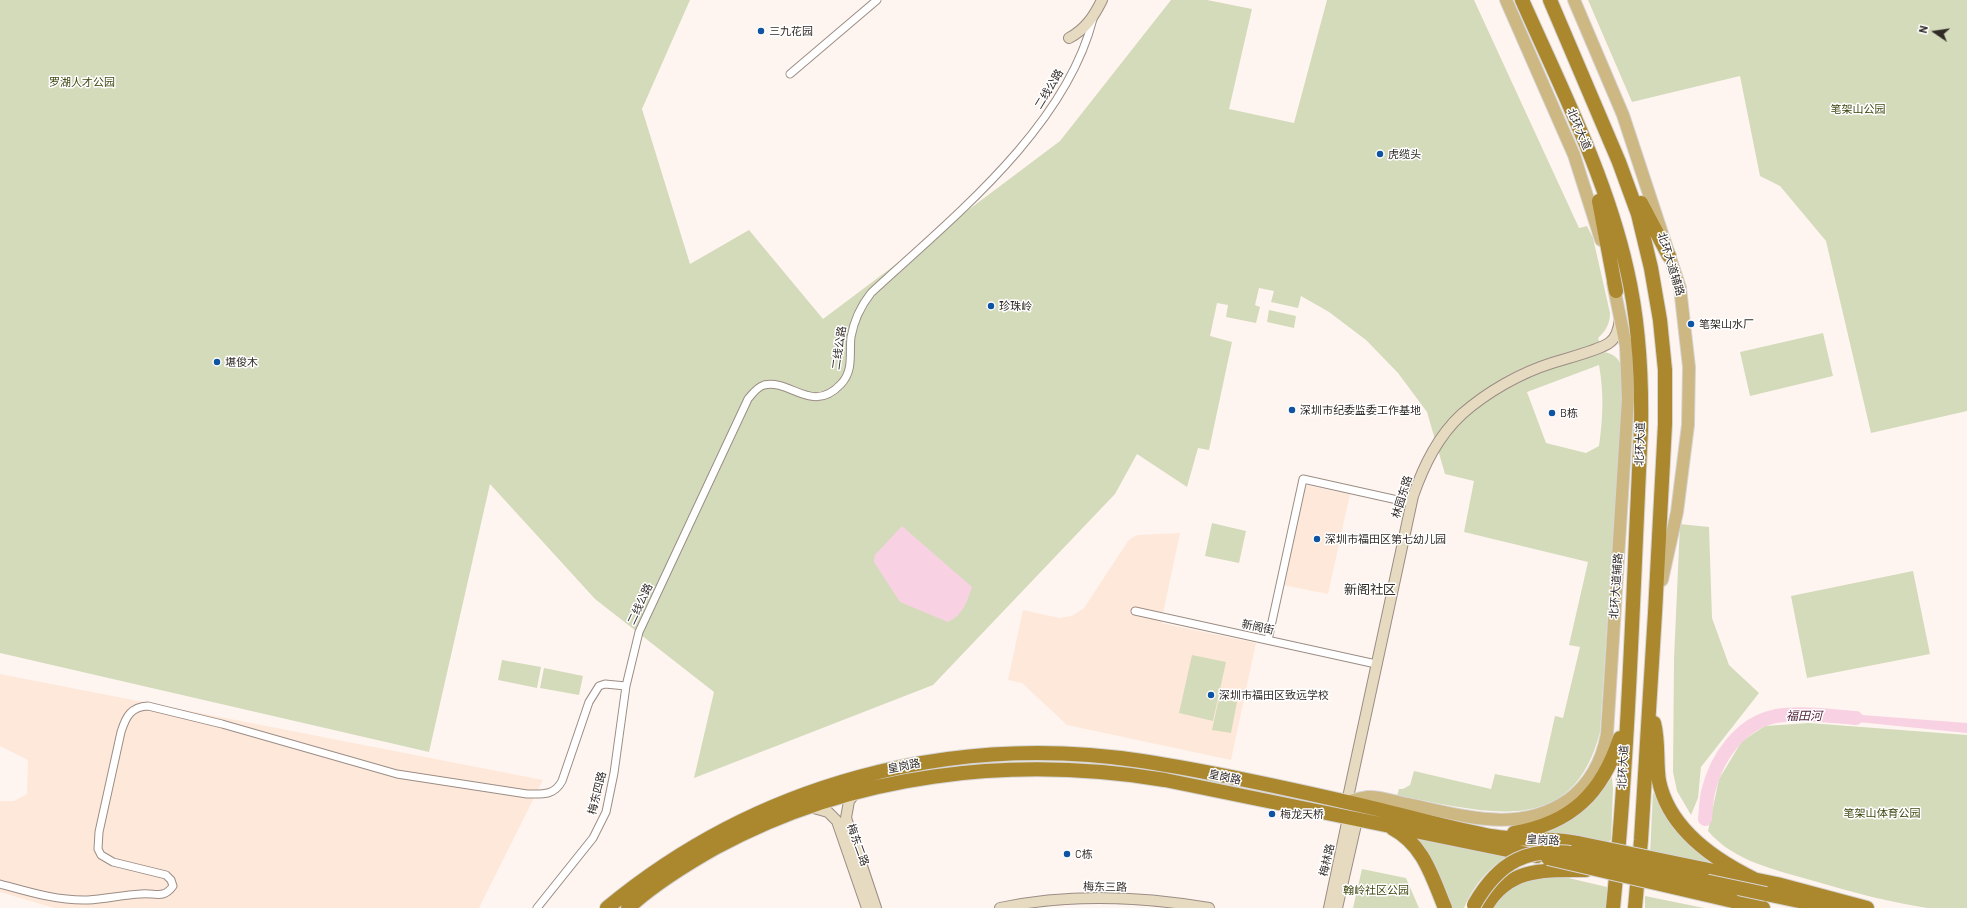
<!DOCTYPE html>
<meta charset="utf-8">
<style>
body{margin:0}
#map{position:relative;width:1967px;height:908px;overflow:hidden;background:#fff5f0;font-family:Barlow,sans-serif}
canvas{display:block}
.north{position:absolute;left:1915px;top:12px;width:40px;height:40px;-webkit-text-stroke:3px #fff;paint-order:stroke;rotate:283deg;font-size:11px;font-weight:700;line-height:16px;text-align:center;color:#312b28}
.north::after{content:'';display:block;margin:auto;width:14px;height:18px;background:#312b28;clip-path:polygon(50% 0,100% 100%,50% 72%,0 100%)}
</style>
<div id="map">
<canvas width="1967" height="908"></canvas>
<div class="north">N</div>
</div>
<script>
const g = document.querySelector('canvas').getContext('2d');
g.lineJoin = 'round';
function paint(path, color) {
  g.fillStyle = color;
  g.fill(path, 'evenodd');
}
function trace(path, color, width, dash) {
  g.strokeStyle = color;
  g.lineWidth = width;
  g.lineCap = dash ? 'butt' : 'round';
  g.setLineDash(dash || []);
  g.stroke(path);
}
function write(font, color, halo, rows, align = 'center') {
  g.font = font + ' Barlow,"Noto Sans SC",sans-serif';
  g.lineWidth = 3;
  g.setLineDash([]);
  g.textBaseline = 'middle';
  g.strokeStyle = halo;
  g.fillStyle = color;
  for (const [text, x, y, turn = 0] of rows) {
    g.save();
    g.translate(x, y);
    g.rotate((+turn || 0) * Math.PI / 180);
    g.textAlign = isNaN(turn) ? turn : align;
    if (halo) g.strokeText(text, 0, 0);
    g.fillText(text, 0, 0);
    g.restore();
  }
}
const built = new Path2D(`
 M1305,485L1350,494L1328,594L1283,585Z
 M1180,533L1161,623L1256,643L1231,760L1067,725L1022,683L1008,680L1023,610L1059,618L1072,616L1084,608L1128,541L1133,537L1138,535Z
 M0,674L543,780L479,908H54L0,892V801H14L27,794L28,760L0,746Z`);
const green = new Path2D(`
 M0,0H690L642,109L690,264L749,230L823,319L1060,141L1171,0H1207L1252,9L1229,109L1294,123L1327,0H1474L1579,228L1587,226L1593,238L1610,313C1610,323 1606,331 1598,338L1603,352C1629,355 1622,382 1622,402L1600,732C1571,844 1481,809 1397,796L1399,789H1403L1410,785L1414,771L1491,789L1495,774L1540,783L1555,716L1563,718L1580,647L1569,645L1588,562L1464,532L1474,481L1445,474L1427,412L1398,373L1366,340L1329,312L1301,296L1298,308L1271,302L1274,291L1259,288L1255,305L1260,307L1256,323L1226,317L1228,305L1217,303L1210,336L1232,342L1209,450L1198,448L1187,487L1137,454L1115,494L933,685L694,778L714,692L595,599L490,484L429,752L0,653ZM1599,365C1604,393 1603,418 1599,446L1586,453L1546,443L1527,392Z
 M1588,0H1967V411L1871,433L1826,241L1780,186L1760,176L1740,76L1632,102Z
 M1269,310L1296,316L1294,328L1267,322Z
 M1823,333L1833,376L1750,396L1740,352Z
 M1212,523L1246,531L1239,563L1205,556Z
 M1680,524L1709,527L1712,618L1729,665L1759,693L1701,767L1698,798L1691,815L1677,791L1673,772L1674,659Z
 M1913,571L1930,654L1807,678L1791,596Z
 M1192,655L1226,662L1213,721L1179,713Z
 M502,660L541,667L537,688L498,680Z
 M544,668L583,676L579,695L540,688Z
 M1219,698L1237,702L1231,733L1212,730Z
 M1809,723L1967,735V908C1954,908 1940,908 1927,908C1889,902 1851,892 1814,881C1777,870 1734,862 1708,831L1719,779L1742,741L1765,726Z
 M1612,777L1613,789L1611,840L1606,843L1541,833C1574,817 1592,809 1612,777Z
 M1653,792C1667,822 1686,845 1713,864L1650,854Z
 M1412,837L1511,854C1489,867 1474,884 1464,908H1450Z
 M1362,869L1406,878L1419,908H1353Z
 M1560,876L1607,887V908H1492C1515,878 1524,879 1560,876Z
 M1645,896L1704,908H1645Z`);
const water = new Path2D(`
 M902,526L972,587C967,602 963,615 948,622L900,602L874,562L875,555Z
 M1836,713L1967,723V733L1838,720Z`);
const river = new Path2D(`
 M1705,819C1706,810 1706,801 1708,792C1716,758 1740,723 1776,716C1800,712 1831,716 1856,718`);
const street = new Path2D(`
 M790,74L877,0
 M1135,611L1376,664
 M1268,640L1303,479L1411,503
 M0,884C29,892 58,901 88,900C105,899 123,895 140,894C155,892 163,900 173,886L171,880L166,875L113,862L101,855L98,849L99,832L121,732C126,716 131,707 148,706L222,724L397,774L527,794C542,794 554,796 562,781L589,702L599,686L605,684L626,686
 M537,908L593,838L606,812L614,773L626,686L639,632L748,399C752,394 757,387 764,385C791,379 812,415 841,384C854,370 849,354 851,337C854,320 860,307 871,293C951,219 1065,129 1093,19`);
const secondary = new Path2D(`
 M1069,38C1086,29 1094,16 1102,0
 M856,792L849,801L846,818L876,908
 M1347,802L1413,496C1424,465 1438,436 1462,414C1487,392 1520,373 1552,363C1567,358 1597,351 1609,343C1617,338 1619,327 1620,319
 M810,807L828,812L837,821L867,908
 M1000,908C1069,893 1140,896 1209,908
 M1329,908L1348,818
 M1337,908L1357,820`);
const primary = new Path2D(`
 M1506,0L1574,155L1601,240
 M1574,0L1623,115L1680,288L1689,367L1688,425L1677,512L1662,580
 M1347,802C1354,800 1361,798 1368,797C1380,796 1395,802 1407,804C1462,815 1518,835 1568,800C1591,783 1602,761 1607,734L1628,399L1626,346L1613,283`);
const highway = new Path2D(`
 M1522,0C1561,88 1606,176 1627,270C1639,322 1642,375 1641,429C1633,589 1629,749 1613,908
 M1550,0L1619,162L1638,214L1651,268L1660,320L1665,370V424L1655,613L1641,840L1635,908
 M1599,201L1616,291
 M1641,203L1669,256
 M1654,723C1659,742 1656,762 1659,781C1669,829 1713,859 1754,879
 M1392,828C1424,845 1432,877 1445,908
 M1514,833C1572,823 1602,793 1620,738
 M1704,869L1777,884L1867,908
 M1766,894L1833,908
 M1733,901L1763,908
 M607,908C757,784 950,732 1142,761C1220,773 1300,791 1377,809C1413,818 1450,828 1486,835C1516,841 1547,837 1578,843
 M628,908C654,884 685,865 715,848C852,773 1013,755 1165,780L1537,856
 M1485,908C1508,867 1545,870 1586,870`);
const highwayBridge = new Path2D(`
 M1578,843L1704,869
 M1548,858L1733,901
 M1474,905C1499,861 1528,846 1578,854L1766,894`);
const markers = [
 [761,31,4,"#0f53a3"],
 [1380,154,4,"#0f53a3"],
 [991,306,4,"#0f53a3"],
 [1691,324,4,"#0f53a3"],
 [217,362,4,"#0f53a3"],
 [1292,410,4,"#0f53a3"],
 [1552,413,4,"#0f53a3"],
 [1317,539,4,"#0f53a3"],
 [1211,695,4,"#0f53a3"],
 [1272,814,4,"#0f53a3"],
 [1067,854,4,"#0f53a3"]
];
const poiNames = [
 ["三九花园",769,31],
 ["虎缆头",1388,154],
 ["珍珠岭",999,306],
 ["笔架山水厂",1699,324],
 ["堪俊木",225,362],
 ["深圳市纪委监委工作基地",1300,410],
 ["B栋",1560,413],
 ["深圳市福田区第七幼儿园",1325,539],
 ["深圳市福田区致远学校",1219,695],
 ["梅龙天桥",1280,814],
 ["C栋",1075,854]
];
const parkNames = [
 ["罗湖人才公园",82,82],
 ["笔架山公园",1858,109],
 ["笔架山体育公园",1882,813],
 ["翰岭社区公园",1376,890]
];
const streetNames = [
 ["二线公路",1049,89,-59],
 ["北环大道",1579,129,67],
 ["北环大道辅路",1671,264,73],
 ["二线公路",839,348,-82],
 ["北环大道",1640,444,-88],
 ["林园东路",1402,497,-73],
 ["北环大道辅路",1616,586,-86],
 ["二线公路",640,604,-65],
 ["新阁街",1258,627,12],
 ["皇岗路",904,766,-11],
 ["北环大道",1623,767,-87],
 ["皇岗路",1225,777,12],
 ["梅东四路",597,793,-76],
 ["皇岗路",1543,840,3],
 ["梅东二路",858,845,70],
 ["梅林路",1327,860,-77],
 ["梅东三路",1105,887,1]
];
const waterNames = [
 ["福田河",1804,716]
];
const quarterNames = [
 ["新阁社区",1370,590]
];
paint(built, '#fee8da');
paint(green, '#d4dbbb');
paint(water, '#f8d2e2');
trace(river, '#f8d2e2', 14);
trace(street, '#9b8d85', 9);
trace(secondary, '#9b8d85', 12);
trace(primary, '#d6d5d4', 14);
trace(highway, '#d6d5d4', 16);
trace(street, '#fff', 7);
trace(secondary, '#e6dbc0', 10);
trace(primary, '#cdb782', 12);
trace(highway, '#ab872e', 14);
trace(highwayBridge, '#d6d5d4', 16, []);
trace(highwayBridge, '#ab872e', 14);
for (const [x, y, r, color] of markers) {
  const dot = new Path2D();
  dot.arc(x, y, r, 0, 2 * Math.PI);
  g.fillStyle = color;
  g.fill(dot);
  trace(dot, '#fff', 1.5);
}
write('11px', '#312b28', '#fff', poiNames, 'left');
write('11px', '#3f4710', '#fff', parkNames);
write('11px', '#312b28', '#fff', streetNames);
write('italic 12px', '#54253c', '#fff', waterNames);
write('13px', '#312b28', '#fff', quarterNames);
</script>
